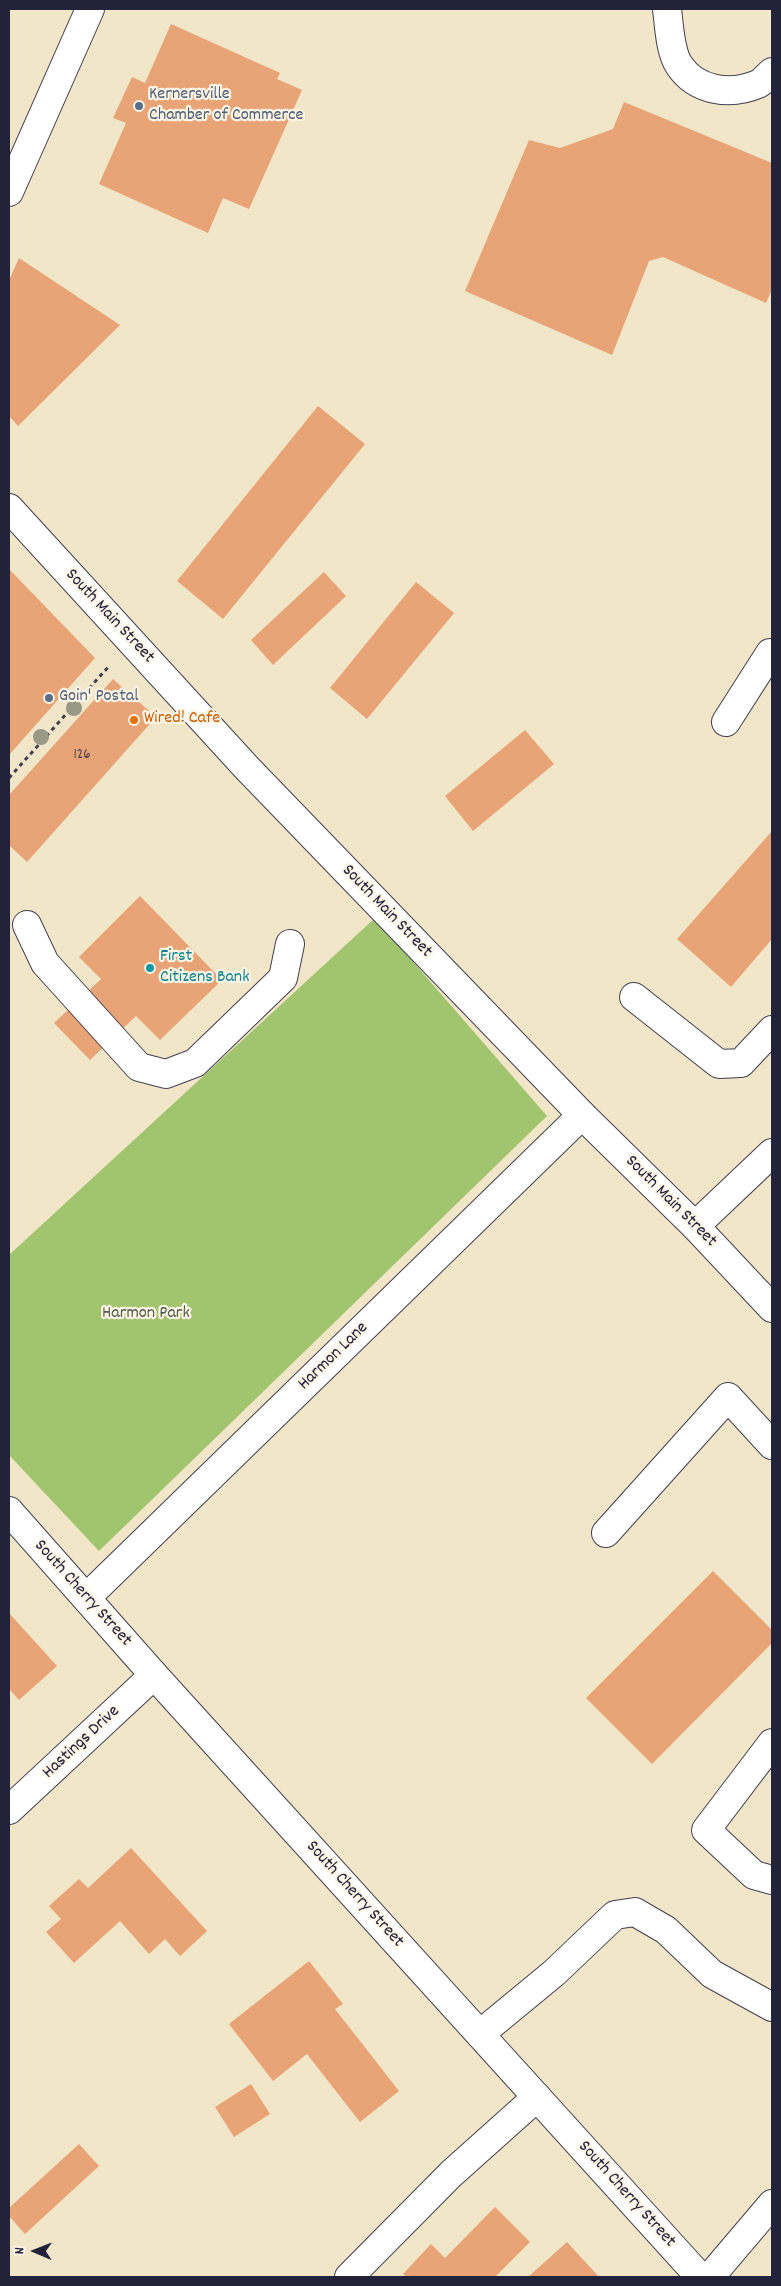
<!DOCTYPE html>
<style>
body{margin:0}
#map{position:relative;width:781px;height:2286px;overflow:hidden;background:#f2e6c9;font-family:Dekko,sans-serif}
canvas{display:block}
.frame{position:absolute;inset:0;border:10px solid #22223b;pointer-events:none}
.north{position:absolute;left:10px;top:2226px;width:50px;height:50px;-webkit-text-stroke:4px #fcf5e5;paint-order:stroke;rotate:271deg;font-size:14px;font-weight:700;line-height:20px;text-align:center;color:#22223b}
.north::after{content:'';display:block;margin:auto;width:18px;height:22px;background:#22223b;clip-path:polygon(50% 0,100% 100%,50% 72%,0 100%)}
</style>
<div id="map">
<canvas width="781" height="2286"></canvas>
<div class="frame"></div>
<div class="north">N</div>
</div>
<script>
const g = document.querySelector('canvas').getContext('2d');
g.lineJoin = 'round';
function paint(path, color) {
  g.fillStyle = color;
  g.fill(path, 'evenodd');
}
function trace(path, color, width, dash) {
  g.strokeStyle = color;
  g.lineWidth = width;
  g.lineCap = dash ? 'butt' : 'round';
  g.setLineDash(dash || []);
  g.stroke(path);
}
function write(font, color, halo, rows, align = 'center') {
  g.font = font + ' Dekko,sans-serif';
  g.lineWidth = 4.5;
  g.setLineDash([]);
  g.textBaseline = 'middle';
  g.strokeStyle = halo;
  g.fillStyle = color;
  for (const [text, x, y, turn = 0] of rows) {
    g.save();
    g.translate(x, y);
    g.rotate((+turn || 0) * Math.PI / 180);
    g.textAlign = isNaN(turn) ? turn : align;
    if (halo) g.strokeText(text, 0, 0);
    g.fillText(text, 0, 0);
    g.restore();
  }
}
const green = new Path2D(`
 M375,918L547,1116L99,1551L9,1455V1255Z`);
const building = new Path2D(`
 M171,24L280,73L277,79L302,90L249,209L223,198L208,233L99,184L126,123L113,118L132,77L145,83Z
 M624,102L772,163V289L766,303L663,257L649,261L612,355L465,291L529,140L560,148L613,129Z
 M19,258L120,325L18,426L9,416V280Z
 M318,406L365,444L223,619L177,581Z
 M9,569L95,658L9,755Z
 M324,572L346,596L273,665L251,640Z
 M416,582L454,613L367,719L330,688Z
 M113,679L156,717L27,862L9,845V795Z
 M525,730L554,764L473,831L445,796Z
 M772,831V939L731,987L677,939Z
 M140,896L222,980L160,1040L136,1016L90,1060L54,1023L101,979L79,957Z
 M713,1571L772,1630V1643L652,1764L586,1698Z
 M9,1613L57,1666L19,1700L9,1689Z
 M131,1848L207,1931L180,1956L165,1939L149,1954L120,1921L74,1963L46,1932L61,1919L49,1906L79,1879L88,1888Z
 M309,1961L343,2004L335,2009L399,2091L360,2122L307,2054L273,2081L229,2024Z
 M251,2084L270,2114L234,2137L215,2107Z
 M79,2144L99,2166L25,2234L9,2216V2208Z
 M495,2207L530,2242L495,2277H406L403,2274L431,2244L445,2258Z
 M567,2242L599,2277H528Z`);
const path = new Path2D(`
 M9,778L110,665`);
const minor = new Path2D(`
 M667,9C669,24 670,52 679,65C696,91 730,96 758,84C763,82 768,75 772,72
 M726,722L770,653L772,654
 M27,925L45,963L139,1067L166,1074L195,1063L283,978L290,944
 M634,997L719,1064L741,1063L772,1030
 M695,1226L772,1153
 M606,1533L728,1397L772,1445
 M86,1598L582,1115
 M772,1743L706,1830L754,1875L772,1880
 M9,1810L154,1675
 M480,2034L554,1973L615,1915L635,1912L666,1930L712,1974L772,2007
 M349,2277L451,2174L537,2097
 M710,2277L772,2204`);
const major = new Path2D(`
 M9,192L90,9
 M9,508L247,768L582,1115L695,1226L772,1308
 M9,1511L154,1675L700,2277`);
const trees = [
 [74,708],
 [41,737]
];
const markers = [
 [139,106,5,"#5c6f8a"],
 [49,698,5,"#5c6f8a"],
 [134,720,5,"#e8710a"],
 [150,968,5,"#0f9aa8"]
];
const numberNames = [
 ["126",82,756]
];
const serviceNames = [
 ["Kernersville",149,96],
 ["Chamber of Commerce",149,117],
 ["Goin' Postal",59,698]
];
const streetNames = [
 ["South Main Street",109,617,47],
 ["South Main Street",386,912,46],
 ["South Main Street",670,1202,45],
 ["Harmon Lane",334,1357,-44],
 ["South Cherry Street",82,1594,48],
 ["Hastings Drive",82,1743,-43],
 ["South Cherry Street",354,1895,48],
 ["South Cherry Street",626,2195,48]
];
const foodNames = [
 ["Wired! Cafe",144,720]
];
const cultureNames = [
 ["First",160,958],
 ["Citizens Bank",160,979]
];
const parkNames = [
 ["Harmon Park",146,1315]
];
paint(green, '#a1c46e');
paint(building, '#e8a476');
trace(minor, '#413f50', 30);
trace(major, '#413f50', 30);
trace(path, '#413f50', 3, [4, 4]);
trace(minor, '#fff', 28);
trace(major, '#fff', 28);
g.fillStyle = '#989a85';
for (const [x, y] of trees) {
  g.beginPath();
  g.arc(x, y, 8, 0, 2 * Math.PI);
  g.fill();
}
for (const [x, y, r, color] of markers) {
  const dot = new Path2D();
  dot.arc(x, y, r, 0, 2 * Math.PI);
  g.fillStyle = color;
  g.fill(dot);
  trace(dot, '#fcf5e5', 2);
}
write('15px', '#54424a', null, numberNames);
write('18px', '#4e5e75', '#fcf5e5', serviceNames, 'left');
write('18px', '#22223b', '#fcf5e5', streetNames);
write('18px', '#c56008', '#fcf5e5', foodNames, 'left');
write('18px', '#0d838f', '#fcf5e5', cultureNames, 'left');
write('18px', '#4e5b4d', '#fcf5e5', parkNames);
</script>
